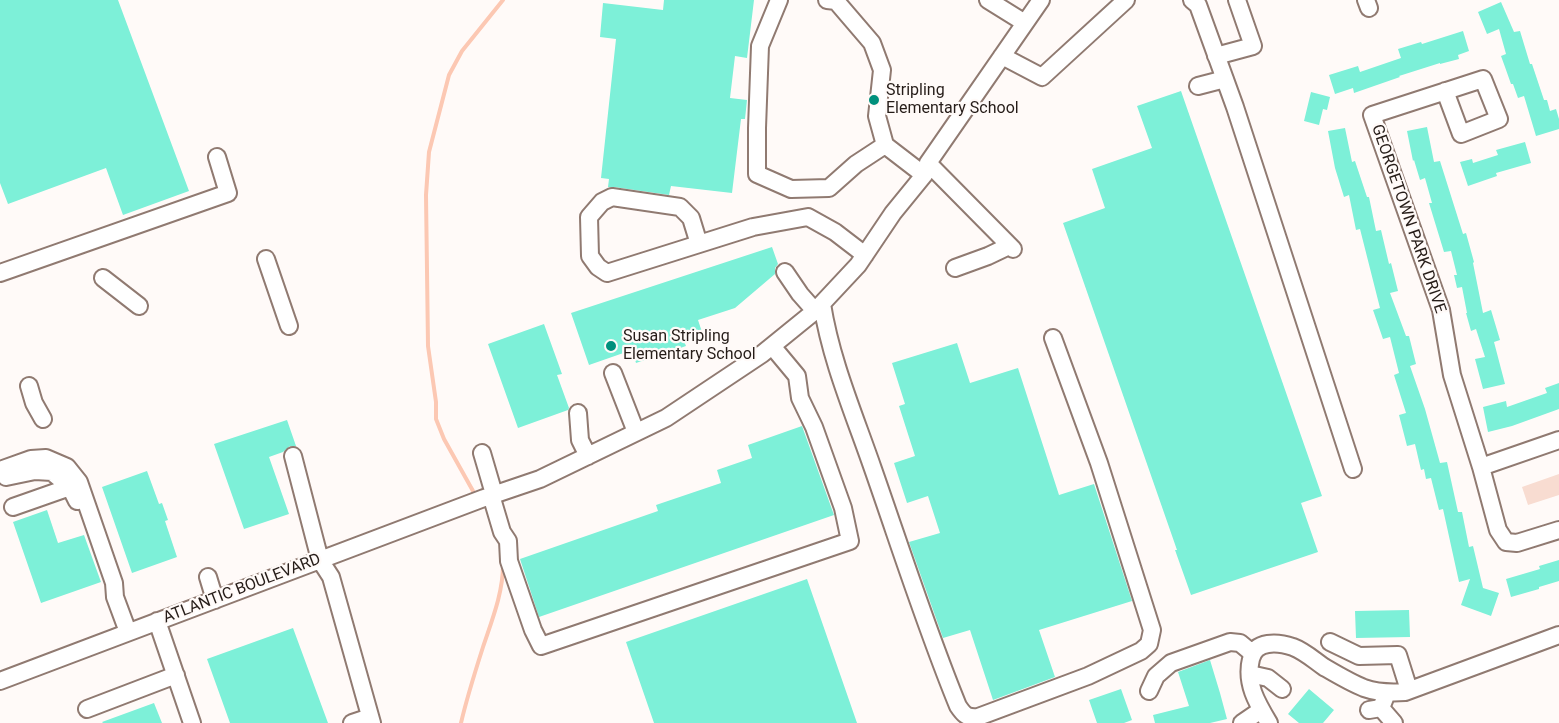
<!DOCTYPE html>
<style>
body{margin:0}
canvas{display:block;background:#fffaf8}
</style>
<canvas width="1559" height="723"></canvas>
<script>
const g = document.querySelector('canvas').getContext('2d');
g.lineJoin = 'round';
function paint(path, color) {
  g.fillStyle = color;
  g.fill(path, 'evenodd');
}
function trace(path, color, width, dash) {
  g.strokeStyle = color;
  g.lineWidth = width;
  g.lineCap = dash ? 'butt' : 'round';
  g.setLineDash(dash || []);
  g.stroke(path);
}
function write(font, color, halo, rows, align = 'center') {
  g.font = font + ' Roboto,sans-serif';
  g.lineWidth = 4.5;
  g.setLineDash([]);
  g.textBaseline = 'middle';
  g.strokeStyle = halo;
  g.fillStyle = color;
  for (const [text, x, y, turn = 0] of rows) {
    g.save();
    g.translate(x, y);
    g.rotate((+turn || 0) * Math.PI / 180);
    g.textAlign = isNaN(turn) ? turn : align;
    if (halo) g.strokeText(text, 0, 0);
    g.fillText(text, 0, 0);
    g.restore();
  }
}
const green = new Path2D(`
 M1559,474V495L1528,505L1522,487Z`);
const stream = new Path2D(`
 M473,491L444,439L436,419V402L428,346L426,195L429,152L449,75L462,51L503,0
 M461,723C467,697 475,672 483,647C492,620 503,593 503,565`);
const building = new Path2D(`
 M0,0H118L189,191L123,215L106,168L8,204L0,183Z
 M664,0H754L747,58L735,56L730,98L747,100L745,119H741L732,193L671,186L669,195L614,187H608L609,179L601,178L616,39L600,37L603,3L663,10Z
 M1501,2L1514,32L1520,31L1530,64H1532L1544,100H1547L1550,111L1556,109L1559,119V129L1536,136L1524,96L1518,98L1513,84H1511L1505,67L1501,56L1506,54L1499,29L1487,34L1478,12Z
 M1463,31L1469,51L1458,55L1459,59L1440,64V63L1399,76L1400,77L1354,93L1353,88L1335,94L1329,75L1358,66L1360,72L1401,58L1398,49L1421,42L1422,44Z
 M1181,91L1322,496L1301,503L1318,552L1191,595L1175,550H1177L1063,223L1105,208L1092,169L1152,148L1137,106Z
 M1311,92L1330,97L1327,110L1323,109L1319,125L1304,121Z
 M1427,127L1434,162L1440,161L1463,234L1466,233L1474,262L1473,263L1483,313L1491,310L1500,340L1494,342L1505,384L1483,389L1475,359L1485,357L1476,329L1471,331L1466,313H1467L1462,287L1457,288L1454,275H1457L1451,251L1444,252L1429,203H1432L1425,178L1420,180L1414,160L1413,161L1407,131Z
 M1345,128L1352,162L1355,161L1367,197H1369L1376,231L1381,230L1389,264L1391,263L1398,291L1390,293L1406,336H1409L1416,364L1410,366L1425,409L1440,463L1447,462L1458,512H1462L1469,547L1473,546L1483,588L1499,593L1491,616L1461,605L1470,579L1459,582L1443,509L1439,510L1431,478L1426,479L1424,469L1421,470L1415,444L1407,446L1399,415L1406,413L1394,375L1399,373L1390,337L1383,339L1373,310L1380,308L1360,229L1356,230L1349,195L1344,197L1335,168L1328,131Z
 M1525,142L1531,163L1496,173L1497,176L1468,186L1460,162L1472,159L1473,163L1498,155L1496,150Z
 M772,247L778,264L775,268V274L735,308L698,320L703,335L684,341L686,346L636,363L632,350L589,365L571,313Z
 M544,324L562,374L557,375L569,408L568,410L518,428L488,344Z
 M957,343L970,383L1018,368L1059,495L1094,484L1132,601L1039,630L1055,677L993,700L970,630L943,638L909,542L940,533L928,496L907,503L894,463L915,456L899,406L905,404L892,363Z
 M1559,383V409L1512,426L1488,432L1483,407L1506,401L1507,407L1547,393L1545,388Z
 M287,420L296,446H290L283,452L269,457L289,514L244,529L214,444Z
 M802,426L834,515L539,617L520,559L658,511L656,505L721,483L717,470L752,458L748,445Z
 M147,471L159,504L162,503L168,520L165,521L177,557L132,573L102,487Z
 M47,510L58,543L84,535L101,582L41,603L13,522Z
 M1559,560V581L1539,587V589L1511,597L1506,579L1540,569L1539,566Z
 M807,579L857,723H654L626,642Z
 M1409,610L1410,637L1356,638L1355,611Z
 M293,628L328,723H230L207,659Z
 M1210,660L1220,693L1227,719L1210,723H1155L1153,715L1189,706L1178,672Z
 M1121,689L1132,720L1124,723H1097L1089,700Z
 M1309,689L1334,710L1323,723H1299L1288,714Z
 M154,703L162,723H103L102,722Z`);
const minor = new Path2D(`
 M779,0L760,46L757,128V174L791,189L829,188L856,164L885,145
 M827,0L836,1L872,43L882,70L877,116L885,145L924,175
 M988,0L1025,23
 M1192,0L1198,5L1235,107L1353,469
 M1366,0L1369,8
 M1002,56L1042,77L1126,0
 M1216,56L1253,46L1237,0
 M1198,86L1225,79
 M1445,91L1461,134L1499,119L1483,79L1372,115L1441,310L1452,375L1481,467L1498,530L1506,542L1517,543L1559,530
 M928,163L1013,249
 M699,244L691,218L680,207L612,197L602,202L589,217L590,256L598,267L607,273L753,227L808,217L835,232L865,255
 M266,259L289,326
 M955,268L988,256L1009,246
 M785,272L800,294L815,311
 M0,273L228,193L217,157
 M103,278L139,306
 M822,304C831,361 854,414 873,469C901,549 926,628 958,706C964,715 967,718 978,717L1088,676L1141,651L1149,644L1152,630L1099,463L1053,338
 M613,373L636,432
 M29,386L34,403L43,419
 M578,413L580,440L588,456
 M482,453L494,494
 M293,456L320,560L331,577L372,723
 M1481,467L1559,440
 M0,470L31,459L46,458L67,467L79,482L114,583L115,597L128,632
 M6,477L35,471L52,472L70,487L77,501
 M491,495L502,532L508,541L509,561L533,630L541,646L850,541L843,508L814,427L800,398L797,376L772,346
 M13,507L70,487L78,483
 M208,577L215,600
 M157,621L192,723
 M1330,642L1359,656L1398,655L1409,690
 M1250,674L1268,678L1282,689
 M0,681L484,498L540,479L666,418L762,354L815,311L858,265L893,213L924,175L928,163L1041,0
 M1149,691L1156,676L1171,663L1230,642L1240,643L1252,653
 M1381,708L1394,723
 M87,709L176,675
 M1369,710L1381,708L1387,693
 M352,723L370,717
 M1242,723L1261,710
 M1269,723C1257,703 1245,683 1251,659C1255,640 1278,642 1293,647C1304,651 1314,660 1324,667C1336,674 1351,683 1364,688C1378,693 1391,693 1405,692L1559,635`);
const markers = [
 [874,100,6,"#00907c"],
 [611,346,6,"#00907c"]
];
const poiNames = [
 ["Stripling",886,91],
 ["Elementary School",886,109],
 ["Susan Stripling",623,337],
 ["Elementary School",623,355]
];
const streetNames = [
 ["GEORGETOWN PARK DRIVE",1408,219,71],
 ["ATLANTIC BOULEVARD",242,589,-21]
];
paint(green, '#f8dcd1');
trace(stream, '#fcc8b3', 4);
paint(building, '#7df0d8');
trace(minor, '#907a71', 20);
trace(minor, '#fff', 16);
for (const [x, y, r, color] of markers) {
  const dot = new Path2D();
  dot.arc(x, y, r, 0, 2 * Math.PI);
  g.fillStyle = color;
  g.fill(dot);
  trace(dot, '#fffaf8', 2);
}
write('16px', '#251c18', '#fffaf8', poiNames, 'left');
write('16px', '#251c18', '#fffaf8', streetNames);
</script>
